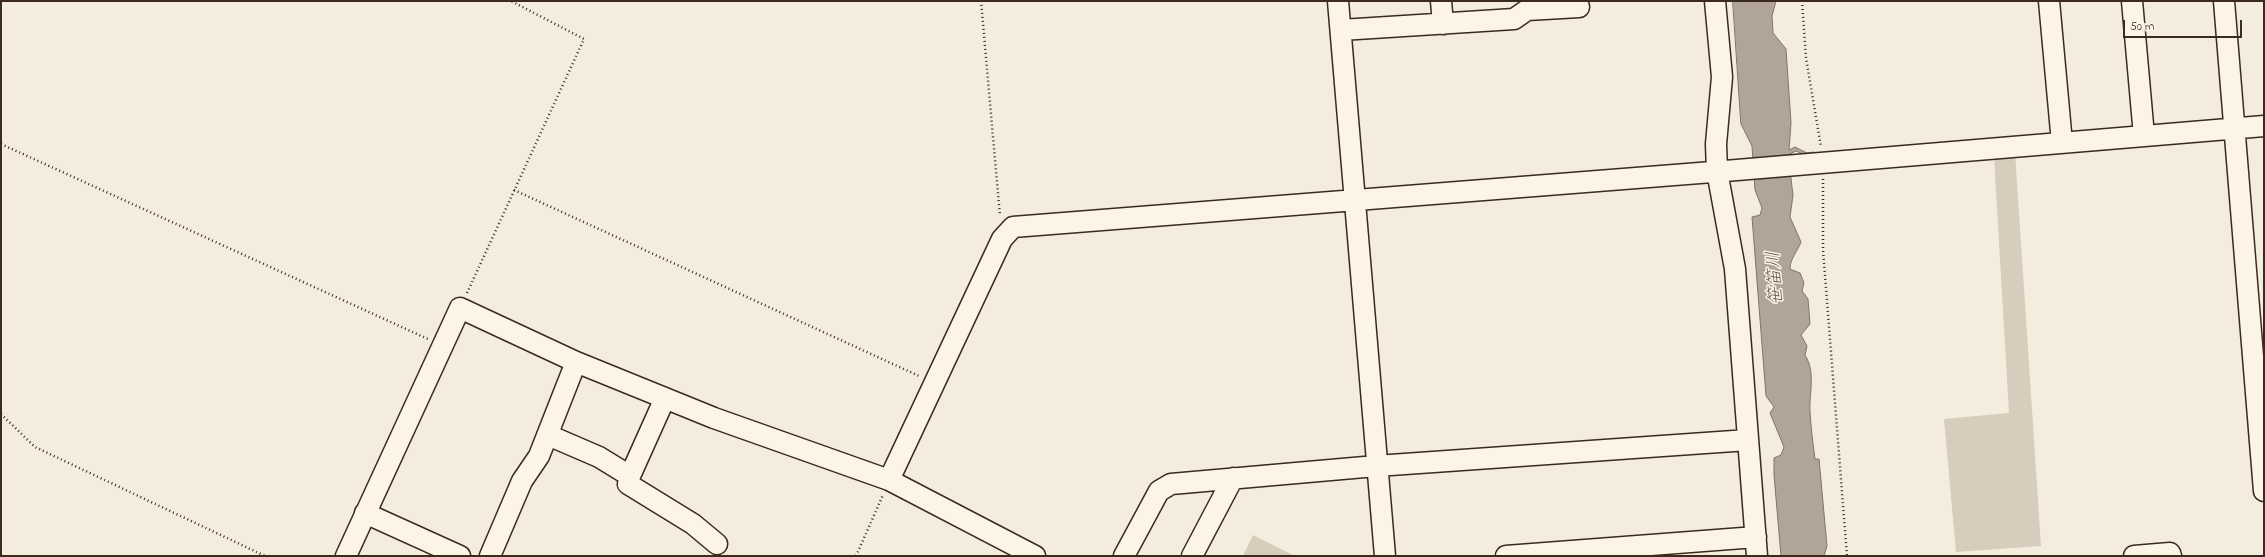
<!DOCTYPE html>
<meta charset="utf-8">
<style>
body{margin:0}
#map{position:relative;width:2265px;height:557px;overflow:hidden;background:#f4eddd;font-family:"Indie Flower",sans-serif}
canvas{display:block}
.frame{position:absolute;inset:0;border:2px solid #3b2a1e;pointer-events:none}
.scale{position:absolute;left:2123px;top:20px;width:119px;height:18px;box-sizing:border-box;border:2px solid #3b2a1e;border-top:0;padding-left:5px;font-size:12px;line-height:14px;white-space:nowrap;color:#3b2a1e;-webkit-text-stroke:3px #fcf5e5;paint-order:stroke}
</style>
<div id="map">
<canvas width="2265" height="557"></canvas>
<div class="frame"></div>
<div class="scale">50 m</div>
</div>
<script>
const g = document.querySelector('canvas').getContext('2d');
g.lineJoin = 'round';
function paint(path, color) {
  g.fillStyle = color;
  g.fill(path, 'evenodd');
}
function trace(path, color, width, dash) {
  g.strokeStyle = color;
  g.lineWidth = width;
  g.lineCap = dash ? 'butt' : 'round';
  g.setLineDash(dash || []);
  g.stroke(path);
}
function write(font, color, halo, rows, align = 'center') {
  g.font = font + ' "Indie Flower","Klee One",sans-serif';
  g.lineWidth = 3;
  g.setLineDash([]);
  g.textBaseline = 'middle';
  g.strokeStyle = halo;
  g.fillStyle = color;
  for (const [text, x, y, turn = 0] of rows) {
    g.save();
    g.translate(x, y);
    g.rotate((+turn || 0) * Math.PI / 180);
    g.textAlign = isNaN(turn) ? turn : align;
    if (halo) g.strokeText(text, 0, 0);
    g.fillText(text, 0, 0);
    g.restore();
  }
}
const green = new Path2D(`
 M2015,152L2041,546L1956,552L1944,419L2009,413L1994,157Z
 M1253,535L1295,556H1243Z`);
const water = new Path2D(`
 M1733,1H1776L1772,16L1773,33L1786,49L1791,123L1789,150L1795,147L1807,153L1814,152L1815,155H1805L1796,151L1788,155L1793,195L1790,217L1801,242C1797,252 1790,259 1790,269L1800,273L1804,283L1802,291L1808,299L1810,324L1801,335L1807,346L1805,355C1816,372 1809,393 1810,412C1811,428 1813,444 1815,459H1819L1827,546L1824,556H1781L1774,475V458L1781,455L1784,447L1770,413L1774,407L1766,396L1752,217L1760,215L1762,208L1755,190L1752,146L1741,124Z`);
const path = new Path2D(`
 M981,1L1000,216
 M1802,1L1806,58L1821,147
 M1,144L428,339
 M1823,179V250L1847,556
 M514,190L919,376
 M467,293L584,39L511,1
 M1,414L35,447L265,556
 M856,556L883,495`);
const minor = new Path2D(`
 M1338,1L1385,556
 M1441,1L1443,24
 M1715,1L1722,77L1716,144L1717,171L1735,269L1757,556
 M2049,1L2062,143
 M2132,1L2144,136
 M2224,1L2264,491
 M1341,30L1514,19L1527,10L1579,7
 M548,435L599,457L630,476L665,398
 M630,476L628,484L693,524L717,544
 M889,480L1002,239L1013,227L1725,171L2264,126
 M365,513L460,556
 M346,556L460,308L576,362L714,418L889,480L1035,556
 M490,556L522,481L539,456L576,362
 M1124,556L1159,491L1171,484L1376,466L1748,440
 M1192,556L1233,478
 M1506,556L1756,537
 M2134,556L2170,553L2171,556`);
const waterNames = [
 ["笹笛川",1777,278,-94]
];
paint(green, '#d6cdbd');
paint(water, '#b0a596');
trace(water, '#817466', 1);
trace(minor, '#3b2a1e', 23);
trace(path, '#3b2a1e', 2.5, [1, 3]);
trace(minor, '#fcf5e5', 20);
write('italic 18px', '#645548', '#fcf5e5', waterNames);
</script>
